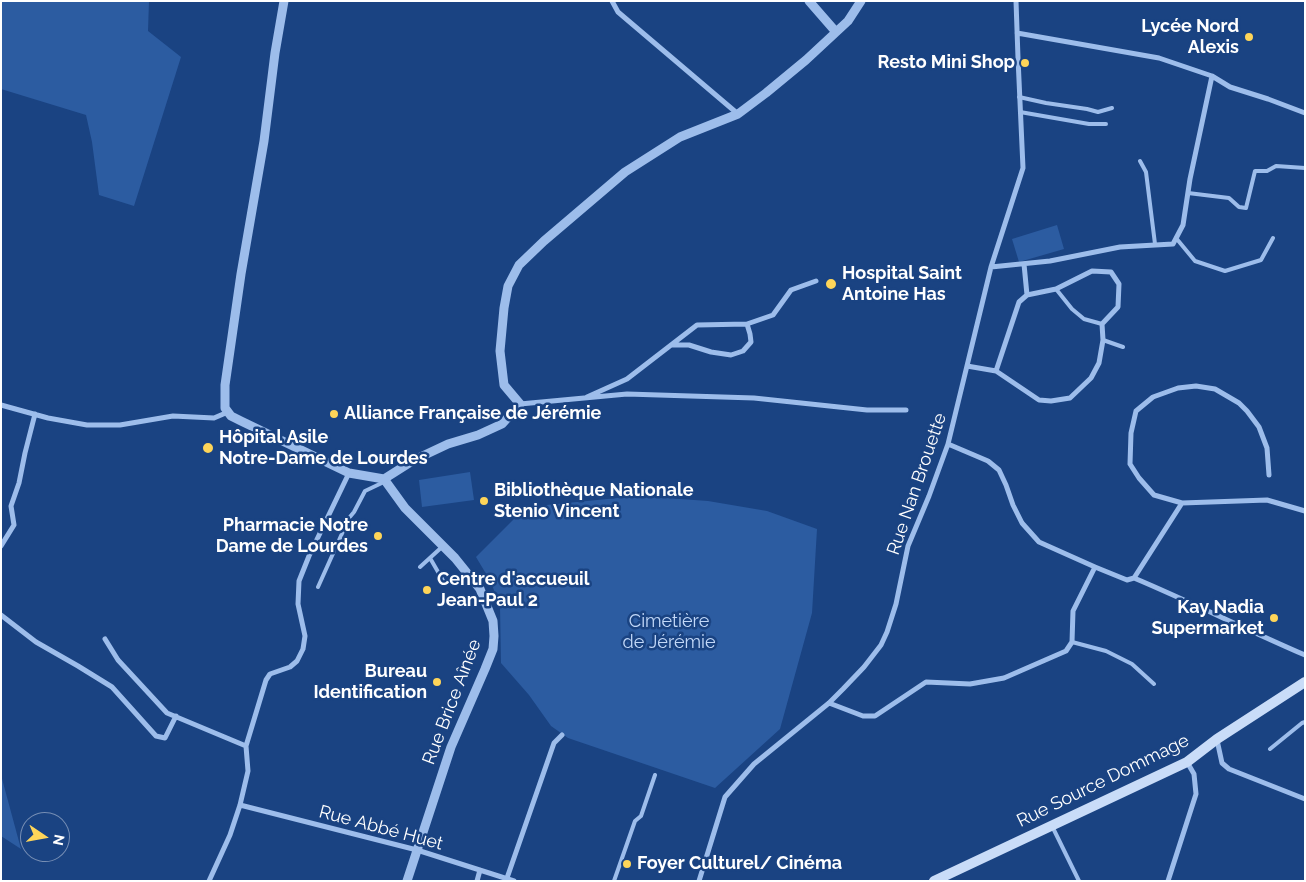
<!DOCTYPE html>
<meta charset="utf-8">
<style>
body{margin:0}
#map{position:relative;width:1306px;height:882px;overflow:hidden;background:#1a4382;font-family:Raleway,sans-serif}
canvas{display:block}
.frame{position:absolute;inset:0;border:2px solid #fff;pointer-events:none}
.north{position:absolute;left:20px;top:812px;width:50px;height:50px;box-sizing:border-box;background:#1a4382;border:1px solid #768eb4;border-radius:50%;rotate:102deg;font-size:14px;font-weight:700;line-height:20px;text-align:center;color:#fff}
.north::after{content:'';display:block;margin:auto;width:18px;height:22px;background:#fed559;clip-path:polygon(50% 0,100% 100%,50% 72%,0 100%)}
</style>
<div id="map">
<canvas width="1306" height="882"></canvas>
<div class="frame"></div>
<div class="north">N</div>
</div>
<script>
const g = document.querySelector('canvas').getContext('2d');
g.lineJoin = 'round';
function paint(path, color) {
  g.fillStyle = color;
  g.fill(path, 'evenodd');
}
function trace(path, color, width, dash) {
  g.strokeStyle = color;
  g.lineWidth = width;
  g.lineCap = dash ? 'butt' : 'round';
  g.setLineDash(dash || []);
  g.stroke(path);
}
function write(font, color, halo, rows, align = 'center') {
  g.font = font + ' Raleway,sans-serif';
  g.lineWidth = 5;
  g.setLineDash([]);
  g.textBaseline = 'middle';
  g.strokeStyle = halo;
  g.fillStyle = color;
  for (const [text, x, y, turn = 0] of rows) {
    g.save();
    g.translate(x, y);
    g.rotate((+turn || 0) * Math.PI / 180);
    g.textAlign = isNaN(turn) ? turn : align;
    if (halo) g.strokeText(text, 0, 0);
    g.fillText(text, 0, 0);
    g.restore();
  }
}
const green = new Path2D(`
 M1,1H149L148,31L181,57L134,206L99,195L92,142L86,115L1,89Z
 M1057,225L1064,249L1019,262L1012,239Z
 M470,472L474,500L422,507L419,480Z
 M638,496L708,501L767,511L817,529L812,613L780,729L715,788L568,738L551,726L529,695L501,663L500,607L491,582L476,557L526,507Z
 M1,775L21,849L1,836Z`);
const service = new Path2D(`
 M1019,97L1046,103L1087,109L1098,112L1112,108
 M1020,112L1089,124H1106
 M1140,161L1146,172L1155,244
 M1188,193L1229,198L1239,207L1246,208L1255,171H1267L1276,166L1305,168
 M1176,238L1195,261L1225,271L1261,260L1273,238
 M1056,289L1072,309L1084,319L1102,324
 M1103,340L1123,347
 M430,558L445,584
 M420,567L443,546
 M442,585L456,577L468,573
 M318,587L349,518L354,512L365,491L386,481
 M1072,642L1106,651L1132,664L1154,684
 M1270,749L1302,723L1305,722
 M1053,828L1079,881
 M614,881L635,821L641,816L655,775`);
const minor = new Path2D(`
 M612,1L618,12L738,114
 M1017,33L1159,58L1212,76L1230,87L1268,99L1305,113
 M991,267L1050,261L1120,247L1173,244L1183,225L1190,179L1212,76
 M747,324L773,315L791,290L816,281
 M967,366L996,371L1039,400L1051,401L1070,398L1091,378L1099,363L1103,340L1102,324L1118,307L1119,284L1111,272L1092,271L1056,289L1027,295L1024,264
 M996,371L1019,302L1027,295
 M587,397L627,379L697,325L747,324L750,334L751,342L743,351L731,355L711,352L689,345H671
 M520,404L627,394L754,398L867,410H906
 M1,405L48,418L87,425H120L173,416L214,418L228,412
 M948,444L988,461L999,470L1006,485L1013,505L1022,523L1039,542L1095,567
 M1182,503L1154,495L1139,478L1130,464L1131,433L1136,411L1153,397L1178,388L1196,386L1215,389L1239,403L1247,411L1259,427L1267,448L1269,475
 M1,546L14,525L11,506L19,483L25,453L35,414
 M1134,578C1191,602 1247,630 1305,655
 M1,615L36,642L78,666L112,687L156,736L165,738L176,716
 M105,639L118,660L167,713L246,746
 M829,703L863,716H875L926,682L970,684L1004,678L1066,651L1072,642L1073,611L1095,567L1127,580L1134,578L1182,503L1267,500L1305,511
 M1217,740L1222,763L1229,769L1305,799
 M240,805L417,850L514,881
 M507,878L554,743L562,735
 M209,881L230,835L240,805L248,771L246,746L266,680L270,674L290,667L297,661L303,649L305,636L298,604L299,581L309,556L349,473
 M477,881L480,870
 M699,881L725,797L754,764L829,703L843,689L864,667L881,645L887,632L896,604L908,546L929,496L948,444L991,267L1023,168L1018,58L1016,1
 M1168,881L1196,794L1194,774L1187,762`);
const tertiary = new Path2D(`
 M284,1L275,53L264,141L241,274L225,385V408L231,416L241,421L349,473L384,479
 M809,1L836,32
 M384,479L414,460L448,444L478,435L502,424L520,404L504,385L500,351L504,308L508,286L519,265L544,241L625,172L680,137L738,114L766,93L806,60L848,21L861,1
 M384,479L405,508L455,558L480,589L493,621L494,636L493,649L485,669L451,747L407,881`);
const secondary = new Path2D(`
 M934,881L1187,762L1217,739L1305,682`);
const markers = [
 [1249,37,5,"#fed559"],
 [1025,63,5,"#fed559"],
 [831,284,6,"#fed559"],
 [334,414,5,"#fed559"],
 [208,448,6,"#fed559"],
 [484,501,5,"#fed559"],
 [378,536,5,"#fed559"],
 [427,590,5,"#fed559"],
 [1274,618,5,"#fed559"],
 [437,682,5,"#fed559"],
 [627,864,5,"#fed559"]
];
const poiNames = [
 ["Lycée Nord",1239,27,"right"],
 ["Alexis",1239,48,"right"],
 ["Resto Mini Shop",1015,63,"right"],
 ["Hospital Saint",842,274],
 ["Antoine Has",842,295],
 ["Alliance Française de Jérémie",344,414],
 ["Hôpital Asile",219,438],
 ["Notre-Dame de Lourdes",219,459],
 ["Bibliothèque Nationale",494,491],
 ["Stenio Vincent",494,512],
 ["Pharmacie Notre",368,526,"right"],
 ["Dame de Lourdes",368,547,"right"],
 ["Centre d'accueuil",437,580],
 ["Jean-Paul 2",437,601],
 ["Kay Nadia",1264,608,"right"],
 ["Supermarket",1264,629,"right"],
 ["Bureau",427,672,"right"],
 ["Identification",427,693,"right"],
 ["Foyer Culturel/ Cinéma",637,864]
];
const streetNames = [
 ["Rue Nan Brouette",917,484,-71],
 ["Rue Brice Aînée",452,702,-69],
 ["Rue Source Dommage",1103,781,-26],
 ["Rue Abbé Huet",381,828,15]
];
const parkNames = [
 ["Cimetière",669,622],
 ["de Jérémie",669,643]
];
paint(green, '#2c5ca1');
trace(service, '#9dbdeb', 4);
trace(minor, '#9dbdeb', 5);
trace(tertiary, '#9dbdeb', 9);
trace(secondary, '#c9dcf8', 10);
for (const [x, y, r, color] of markers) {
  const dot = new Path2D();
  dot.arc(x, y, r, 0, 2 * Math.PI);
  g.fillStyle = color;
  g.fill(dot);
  trace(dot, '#1a4382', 2);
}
write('bold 18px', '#fff', '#1a4382', poiNames, 'left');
write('18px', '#fff', '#1a4382', streetNames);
write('18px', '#c2d8f8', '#1a4382', parkNames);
</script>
